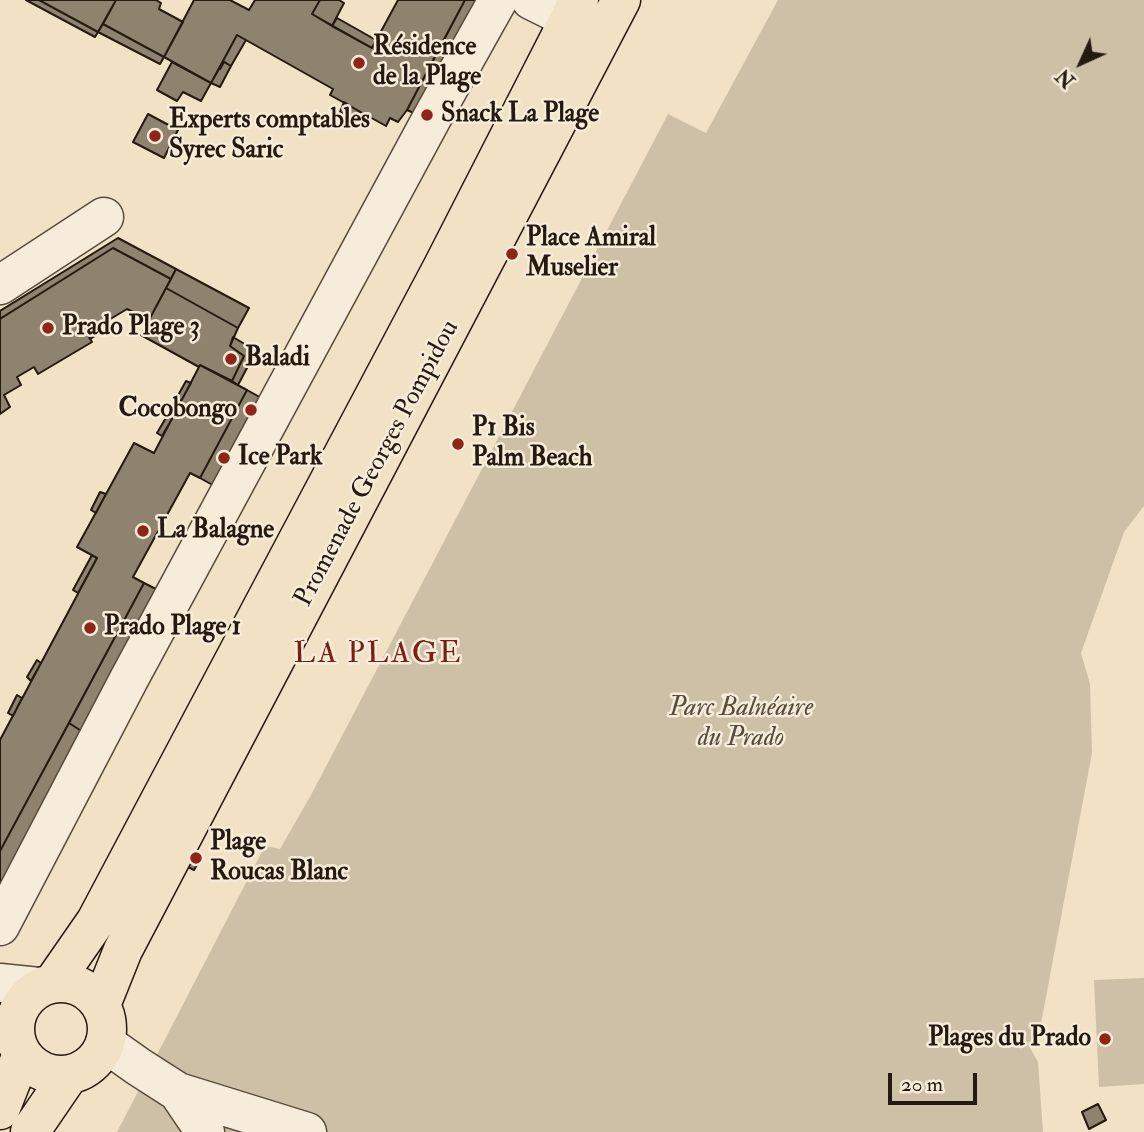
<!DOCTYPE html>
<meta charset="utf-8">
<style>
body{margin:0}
#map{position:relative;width:1144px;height:1132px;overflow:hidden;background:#f1e2c5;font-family:"IM FELL Double Pica",serif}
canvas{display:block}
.north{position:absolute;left:1046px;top:28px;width:70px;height:70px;-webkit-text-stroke:5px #f6ecd9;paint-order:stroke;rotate:225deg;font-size:19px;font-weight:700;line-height:28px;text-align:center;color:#251910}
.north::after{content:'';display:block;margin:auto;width:24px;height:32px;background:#251910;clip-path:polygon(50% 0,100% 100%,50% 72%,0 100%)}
.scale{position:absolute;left:888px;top:1073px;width:89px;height:32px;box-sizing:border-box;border:4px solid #251910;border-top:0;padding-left:9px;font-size:21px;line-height:24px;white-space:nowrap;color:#251910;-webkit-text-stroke:5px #f6ecd9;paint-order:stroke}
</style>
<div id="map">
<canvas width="1144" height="1132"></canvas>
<div class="north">N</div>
<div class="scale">20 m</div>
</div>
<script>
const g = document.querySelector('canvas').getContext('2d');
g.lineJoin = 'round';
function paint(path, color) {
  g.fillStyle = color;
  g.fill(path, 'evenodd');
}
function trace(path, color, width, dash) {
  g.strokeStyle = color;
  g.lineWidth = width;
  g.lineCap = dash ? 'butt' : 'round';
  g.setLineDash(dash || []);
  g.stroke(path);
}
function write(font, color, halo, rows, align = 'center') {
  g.font = font + ' "IM FELL Double Pica",serif';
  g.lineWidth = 5;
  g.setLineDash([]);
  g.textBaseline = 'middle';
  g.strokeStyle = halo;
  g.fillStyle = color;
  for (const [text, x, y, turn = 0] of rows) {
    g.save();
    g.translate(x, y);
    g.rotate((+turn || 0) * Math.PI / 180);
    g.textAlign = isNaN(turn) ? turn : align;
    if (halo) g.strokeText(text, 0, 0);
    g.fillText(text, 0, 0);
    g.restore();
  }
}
const green = new Path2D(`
 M778,0H1144V506L1124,532L1081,653L1090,684L1092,753L1039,1034L1030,1048L1038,1062L1043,1132H117L265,846L280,849L311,795L668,114L706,133Z
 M1144,978V1084L1099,1087L1094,980Z`);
const building = new Path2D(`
 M26,0H39L98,32L95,37Z
 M39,0H116L98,32Z
 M116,0H156L161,3L159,9L183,22L164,57L103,24Z
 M194,0H230L249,10L255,0H320L312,14L372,48L398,0H465L407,110L398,122L390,118L386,126L330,95L333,89L237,35L211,83L164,57Z
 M320,0H339L344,3L332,26L312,14Z
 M465,0H491L463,53L442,43Z
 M337,18L376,40L372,48L332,26Z
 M103,24L164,57L160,64L98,32Z
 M237,35L246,40L231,66L223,61Z
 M442,43L450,46L438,68L431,64Z
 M172,62L211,83L201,101L183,92L177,101L157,90Z
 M224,62L231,66L220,87L211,83L219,69H220Z
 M431,64L442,69L427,119L407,110Z
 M344,102L360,112L356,121L340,112Z
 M148,114L178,130L164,158L133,142Z
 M118,238L176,269L171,279L113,248L0,319V311Z
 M113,248L171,279L149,320L127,309L87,333L92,342L38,374L34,367L17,377L21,385L4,395L10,407L0,414V319Z
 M176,269L249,308L238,328L166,288Z
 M166,288L238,328L230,346L244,356L232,381L200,365L199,367L141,335Z
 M103,323L107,329L90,339L87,333Z
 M233,337L256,351L238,385L232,381L244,356L230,346Z
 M200,365L247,390L200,478L190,473L133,577L144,583L0,851V740L97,558L77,547L134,443L154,453Z
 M186,381L191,383L181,401L176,399Z
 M247,390L265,400L218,488L200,478Z
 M167,416L172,419L162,436L157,433Z
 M100,492L106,494L96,513L91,510Z
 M92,555L97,558L78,593L73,590Z
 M144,583L162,592L86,734L69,723Z
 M37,660L41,663L31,681L27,677Z
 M17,695L22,698L13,716L8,713Z
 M69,723L86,734L0,886V851Z
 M196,853L202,856L194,870L188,867Z
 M1098,1104L1106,1120L1089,1129L1082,1112Z`);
const minor = new Path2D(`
 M531,0L569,19
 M0,285L104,217
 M0,926L129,679L433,116L498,0
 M0,983L39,987
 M0,1030L15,1040
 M105,1043L139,1067L178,1092L205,1132
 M178,1092L307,1132`);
const major = new Path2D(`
 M15 1029a46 46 0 1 1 92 0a46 46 0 1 1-92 0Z
 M53,983L96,921L442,268L579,0
 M101,1005L123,950L621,0
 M0,1110L22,1054
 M30,1132L69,1075`);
const markers = [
 [359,63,7,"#8f2418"],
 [427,115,7,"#8f2418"],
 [155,136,7,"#8f2418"],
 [512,254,7,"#8f2418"],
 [48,328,7,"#8f2418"],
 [231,359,7,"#8f2418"],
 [251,410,7,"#8f2418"],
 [458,444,7,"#8f2418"],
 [224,458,7,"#8f2418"],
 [143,531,7,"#8f2418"],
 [90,628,7,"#8f2418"],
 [196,858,7,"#8f2418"],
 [1105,1039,7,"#8f2418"]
];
const poiNames = [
 ["Résidence",373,48],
 ["de la Plage",373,78],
 ["Snack La Plage",441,115],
 ["Experts comptables",169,121],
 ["Syrec Saric",169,151],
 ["Place Amiral",526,239],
 ["Muselier",526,269],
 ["Prado Plage 3",62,328],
 ["Baladi",245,359],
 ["Cocobongo",237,410,"right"],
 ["P1 Bis",472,429],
 ["Palm Beach",472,459],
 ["Ice Park",238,458],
 ["La Balagne",157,531],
 ["Prado Plage 1",104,628],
 ["Plage",210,843],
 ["Roucas Blanc",210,873],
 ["Plages du Prado",1091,1039,"right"]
];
const streetNames = [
 ["Promenade Georges Pompidou",378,464,-62]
];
const parkNames = [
 ["Parc Balnéaire",741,709],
 ["du Prado",741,739]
];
const quarterNames = [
 ["LA PLAGE",378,656]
];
paint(green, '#cec0a6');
paint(building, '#8f826e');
trace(building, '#251910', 2);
trace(minor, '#584b3d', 41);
trace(major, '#251910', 41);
trace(minor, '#f6ecd9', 38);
trace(major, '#f1e2c5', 38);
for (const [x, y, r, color] of markers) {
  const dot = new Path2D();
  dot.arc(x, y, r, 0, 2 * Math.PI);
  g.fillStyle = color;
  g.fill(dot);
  trace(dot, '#f6ecd9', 2.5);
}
write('bold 26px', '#251910', '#f6ecd9', poiNames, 'left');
write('26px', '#251910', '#f6ecd9', streetNames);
write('italic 26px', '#584b3d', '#f6ecd9', parkNames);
g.letterSpacing = '2px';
write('30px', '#7a1f14', '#f6ecd9', quarterNames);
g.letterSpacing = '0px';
</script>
